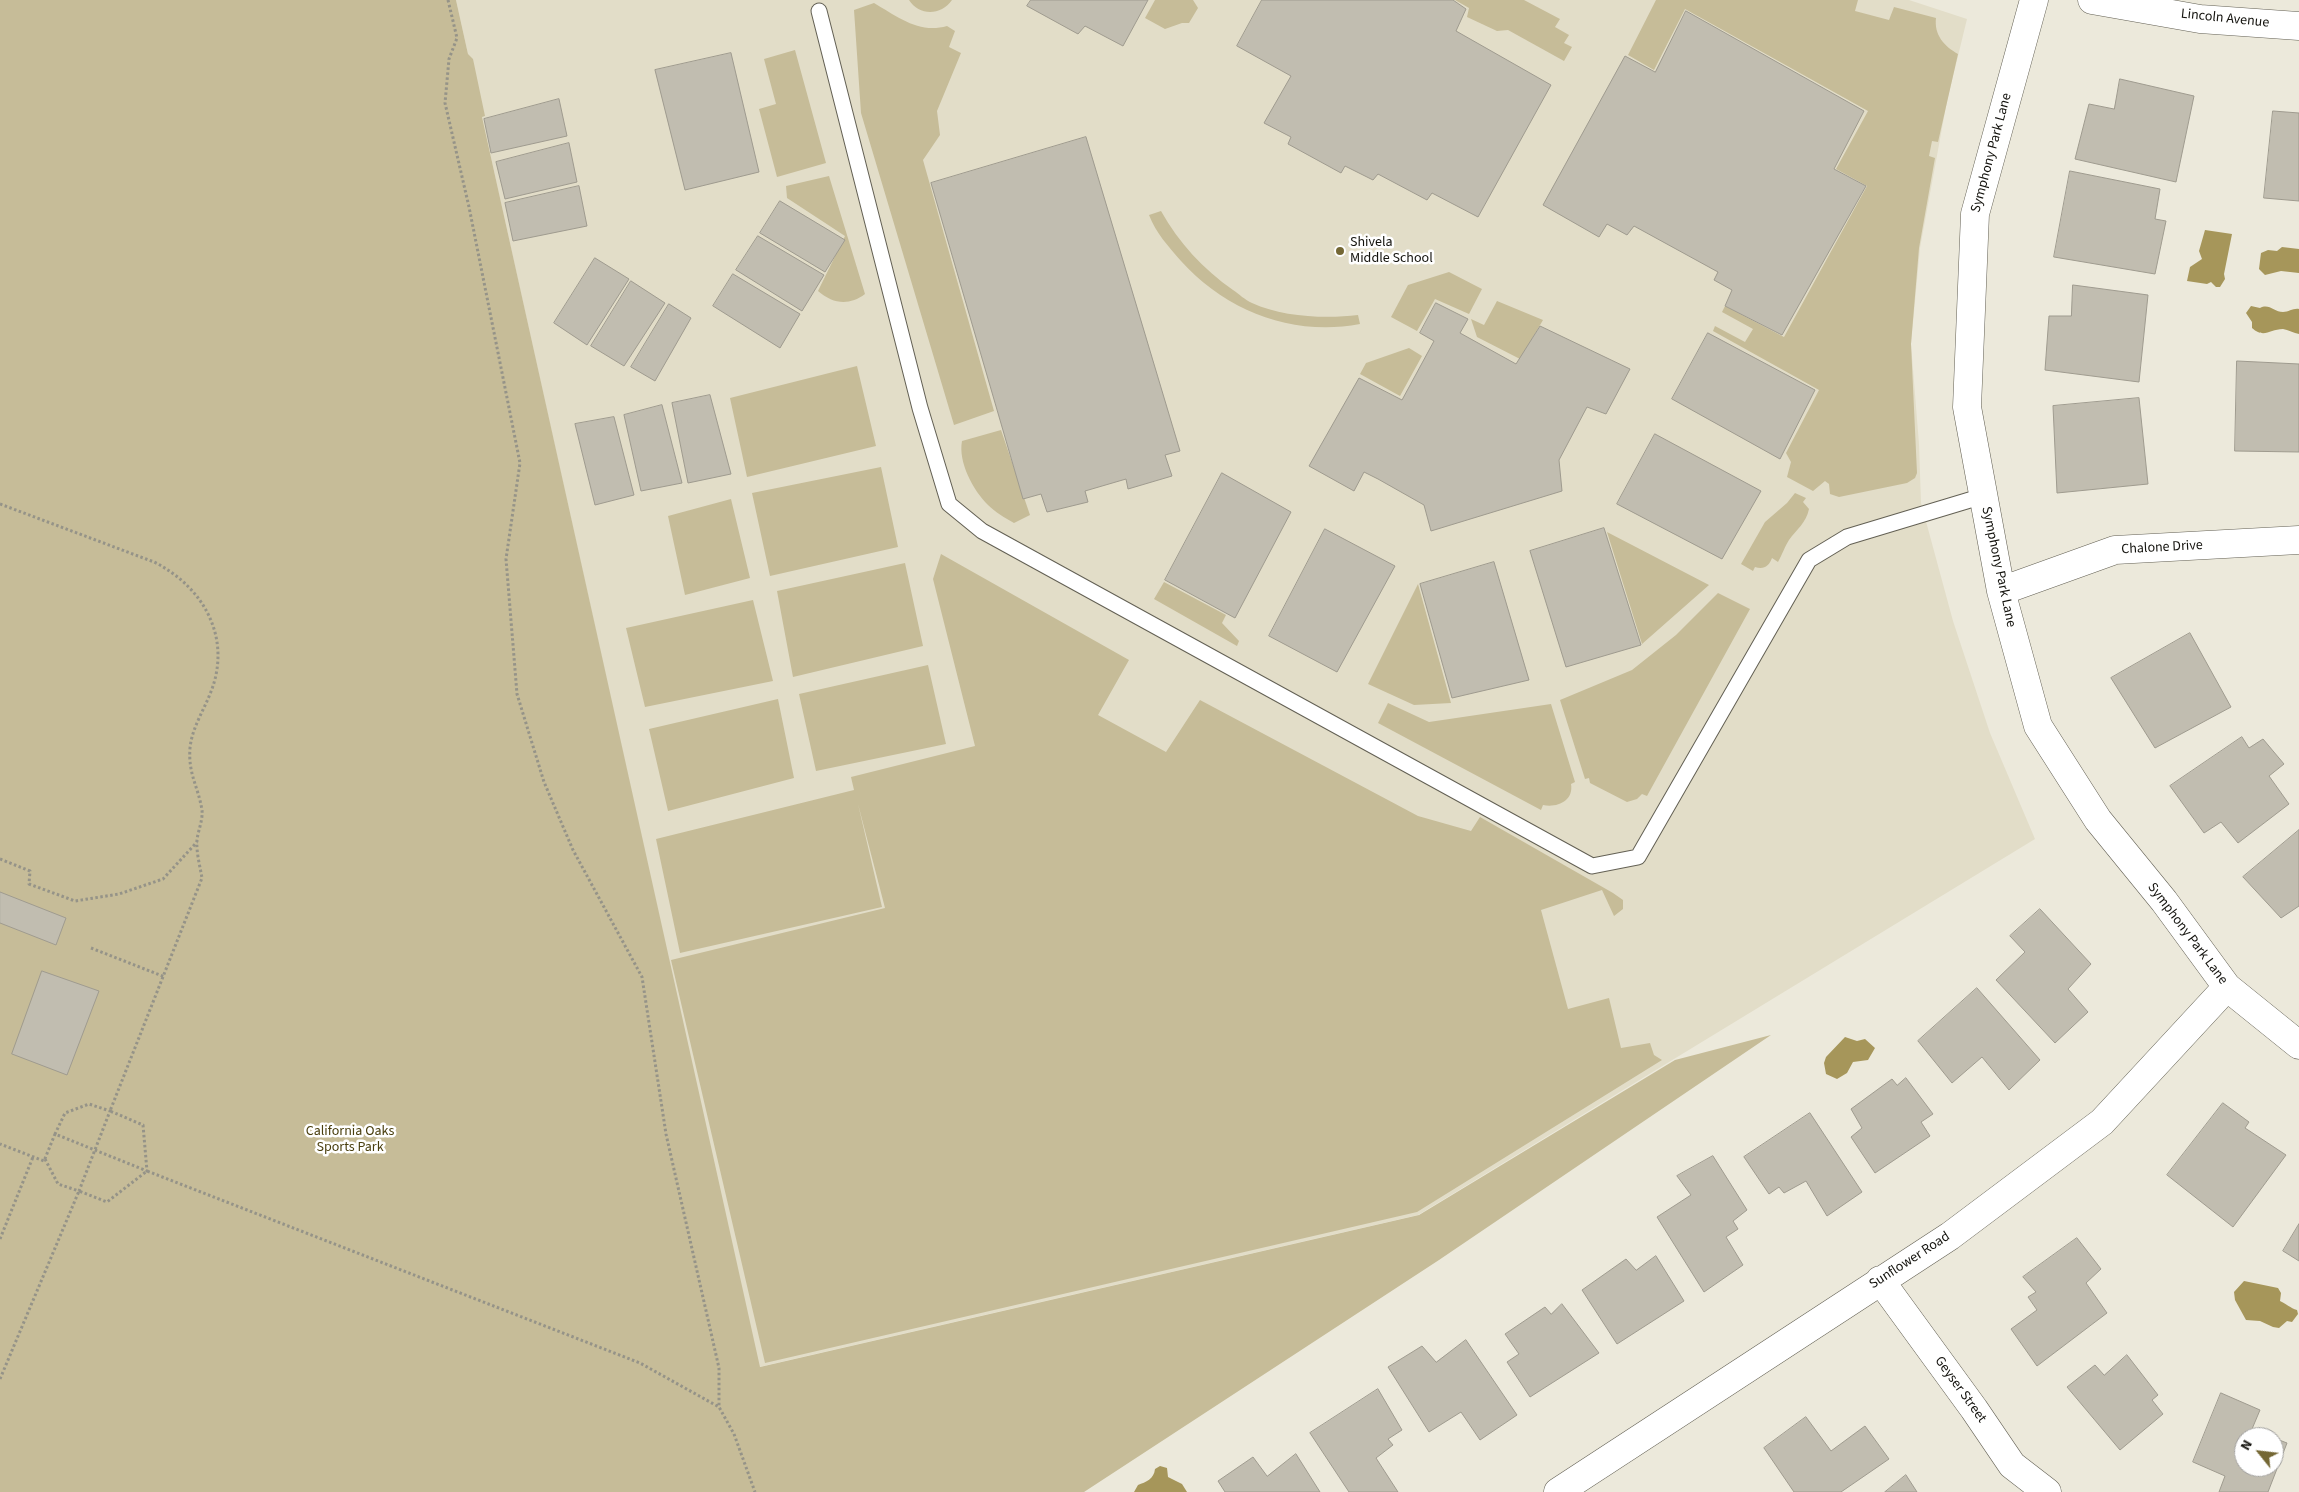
<!DOCTYPE html>
<style>
body{margin:0}
#map{position:relative;width:2299px;height:1492px;overflow:hidden;background:#ece9db;font-family:"Source Sans 3",sans-serif}
canvas{display:block}
.north{position:absolute;left:2234px;top:1427px;width:50px;height:50px;box-sizing:border-box;background:#fff;border:1px solid #a1a09e;border-radius:50%;rotate:299deg;font-size:14px;font-weight:700;line-height:20px;text-align:center;color:#13120d}
.north::after{content:'';display:block;margin:auto;width:18px;height:22px;background:#746734;clip-path:polygon(50% 0,100% 100%,50% 72%,0 100%)}
</style>
<div id="map">
<canvas width="2299" height="1492"></canvas>
<div class="north">N</div>
</div>
<script>
const g = document.querySelector('canvas').getContext('2d');
g.lineJoin = 'round';
function paint(path, color) {
  g.fillStyle = color;
  g.fill(path, 'evenodd');
}
function trace(path, color, width, dash) {
  g.strokeStyle = color;
  g.lineWidth = width;
  g.lineCap = dash ? 'butt' : 'round';
  g.setLineDash(dash || []);
  g.stroke(path);
}
function write(font, color, halo, rows, align = 'center') {
  g.font = font + ' "Source Sans 3",sans-serif';
  g.lineWidth = 5;
  g.setLineDash([]);
  g.textBaseline = 'middle';
  g.strokeStyle = halo;
  g.fillStyle = color;
  for (const [text, x, y, turn = 0] of rows) {
    g.save();
    g.translate(x, y);
    g.rotate((+turn || 0) * Math.PI / 180);
    g.textAlign = isNaN(turn) ? turn : align;
    if (halo) g.strokeText(text, 0, 0);
    g.fillText(text, 0, 0);
    g.restore();
  }
}
const built = new Path2D(`
 M456,0H1909L1967,19L1947,101L1920,248L1911,344L1919,444L1921,503L1953,621L1990,733L2035,839L1418,1215L759,1367Z`);
const green = new Path2D(`
 M0,0H456L468,54L473,59L485,116L482,117L760,1367L1419,1215L1675,1060L1771,1035L1439,1260L1084,1492H0Z
 M909,0H952C941,16 919,16 909,0Z
 M1155,0H1193L1198,8L1189,23H1182L1165,29L1145,18Z
 M1455,0H1524L1560,19L1555,27L1569,35L1564,43L1572,47L1564,61L1508,30L1497,31L1467,17L1469,8Z
 M1656,0H1858L1855,11L1889,20L1894,7L1936,18C1934,35 1944,46 1958,54L1938,142L1932,141L1929,156L1935,158L1919,248L1911,344L1917,473L1915,478L1907,483L1839,497L1830,494L1829,484L1825,481L1813,491L1787,477L1791,462L1786,453L1819,390L1713,331L1715,326L1745,342L1753,329L1722,312L1725,306L1784,337L1867,186L1836,169L1868,111L1685,9L1654,70L1628,55Z
 M874,3C898,17 919,34 947,26L955,31L949,47L961,53L937,111L940,135L923,160L994,411L954,425L861,113L854,10Z
 M795,50L826,163L777,177L759,109L776,104L764,59Z
 M829,176L865,294C849,306 833,304 818,291L845,236L787,198L786,186Z
 M1161,211C1179,243 1203,269 1233,290C1239,294 1245,300 1252,303C1282,317 1326,319 1358,315L1360,324C1293,337 1226,311 1181,261C1168,246 1156,233 1149,215Z
 M1449,272L1482,289L1469,314L1435,299L1417,331L1391,317L1408,285Z
 M1497,301L1543,320L1520,359L1477,337L1471,319L1484,325Z
 M1409,348L1422,356L1400,396L1360,374L1366,363Z
 M857,366L876,446L747,477L730,398Z
 M1001,430L1030,515L1014,523C1005,518 995,512 988,505C973,490 958,462 962,441Z
 M881,467L898,547L770,576L752,493Z
 M1795,493L1806,498L1803,502L1809,509C1806,523 1797,529 1789,540C1785,546 1782,555 1778,562L1772,558C1769,566 1764,570 1755,567L1753,571L1741,564L1765,522L1787,503Z
 M731,499L750,578L685,595L668,516Z
 M1607,532L1709,585L1642,644Z
 M941,554L1129,660L1098,715L1166,752L1200,700L1418,816L1471,831L1480,817L1613,893L1623,900V909L1614,916L1602,890L1541,910L1568,1009L1609,998L1621,1048L1650,1043L1654,1055L1662,1060L1417,1212L765,1363L671,960L885,908L858,804L882,907L680,953L656,839L854,790L851,777L975,746L933,579Z
 M905,563L923,646L793,677L777,591Z
 M1164,582L1226,615L1222,623L1239,641L1237,646L1154,599Z
 M1418,584L1451,703L1414,705L1368,684Z
 M1718,593L1750,609L1647,796L1642,794L1637,799L1627,802L1590,783L1589,778L1585,779L1560,700L1632,670L1676,635Z
 M753,600L773,681L645,707L626,628Z
 M928,665L946,744L816,771L799,694Z
 M778,699L794,778L668,811L649,729Z
 M1388,703L1429,722L1551,704L1575,782L1571,784C1574,801 1557,808 1543,805L1541,810L1378,723Z`);
const water = new Path2D(`
 M2205,230L2232,234L2224,274L2225,279L2220,287H2216L2211,282L2207,284L2187,281L2190,267L2202,259L2199,251Z
 M2282,247L2299,249V273L2281,271L2265,275L2259,269L2261,253L2268,250L2277,251Z
 M2251,306L2260,308C2269,303 2274,312 2283,312C2289,312 2293,308 2299,309V334C2294,333 2288,330 2283,329C2270,329 2264,339 2252,328V322L2246,313Z
 M1845,1037L1857,1041L1865,1039L1875,1048L1868,1060L1853,1062L1847,1073L1837,1079L1826,1074L1824,1063L1826,1057Z
 M2244,1281L2278,1288L2281,1293L2280,1301C2287,1304 2290,1308 2297,1310L2298,1314L2292,1322L2287,1321L2279,1328L2273,1327L2260,1321L2246,1320L2235,1300L2234,1292Z
 M1160,1466L1167,1468L1168,1477L1182,1484L1187,1492H1134L1138,1485C1146,1482 1154,1479 1155,1469Z`);
const building = new Path2D(`
 M1031,0H1148L1123,46L1085,26L1078,34L1027,6Z
 M1262,0H1453L1466,9L1456,31L1551,85L1478,217L1432,193L1427,200L1378,174L1373,180L1345,166L1341,173L1288,144L1291,137L1264,123L1291,76L1237,46Z
 M1686,11L1864,111L1834,169L1866,186L1782,335L1725,306L1732,290L1714,280L1718,272L1634,226L1627,235L1607,224L1599,237L1543,205L1625,56L1655,72Z
 M731,53L759,172L685,190L655,70Z
 M2120,79L2194,96L2176,182L2075,159L2089,104L2114,109Z
 M559,99L567,136L491,153L484,119Z
 M2273,111L2299,113V201L2264,198Z
 M1086,137L1180,451L1165,455L1172,476L1128,489L1126,479L1085,491L1088,502L1047,512L1041,494L1023,499L931,183Z
 M569,143L577,182L505,199L496,162Z
 M2070,171L2160,189L2155,219L2166,221L2155,274L2054,257Z
 M579,186L587,226L513,241L505,203Z
 M780,201L845,240L825,272L760,233Z
 M758,236L824,275L802,311L736,270Z
 M595,258L629,279L587,345L554,323Z
 M733,274L800,314L780,348L713,306Z
 M631,281L665,303L624,366L591,346Z
 M2073,285L2148,295L2139,382L2045,370L2049,316H2071Z
 M1436,303L1468,319L1460,333L1516,364L1540,326L1630,369L1606,414L1587,407L1559,460L1562,491L1431,531L1424,505L1378,479L1364,472L1354,491L1309,466L1359,378L1402,400L1434,341L1420,333Z
 M669,304L691,318L655,381L631,367Z
 M1708,333L1815,390L1780,459L1672,399Z
 M2237,361L2299,364V452L2235,451Z
 M710,395L731,474L688,483L672,403Z
 M2139,398L2148,484L2057,493L2053,406Z
 M662,405L682,483L641,491L624,415Z
 M614,417L634,495L595,505L575,424Z
 M1655,434L1761,491L1722,559L1617,504Z
 M1222,473L1291,512L1235,618L1165,580Z
 M1604,528L1641,645L1566,667L1530,551Z
 M1325,529L1395,566L1337,672L1269,636Z
 M1494,562L1529,680L1452,698L1420,584Z
 M2190,633L2231,707L2155,748L2111,678Z
 M2242,737L2249,748L2263,739L2284,764L2269,776L2289,804L2238,843L2221,822L2204,833L2170,786Z
 M2299,830V906L2281,918L2243,877Z
 M0,892L66,918L56,945L0,923Z
 M2040,909L2091,964L2068,989L2088,1012L2055,1043L1996,980L2025,952L2010,936Z
 M42,971L99,991L67,1075L12,1054Z
 M1977,988L2040,1060L2009,1090L1982,1057L1952,1083L1918,1041Z
 M1906,1078L1933,1114L1921,1122L1930,1136L1875,1173L1851,1137L1862,1128L1851,1109L1892,1079L1897,1085Z
 M2223,1103L2249,1122L2245,1128L2286,1155L2233,1227L2167,1175Z
 M1810,1113L1862,1192L1827,1216L1806,1181L1784,1193L1779,1187L1769,1194L1744,1157Z
 M1713,1156L1747,1210L1733,1221L1738,1229L1726,1237L1743,1265L1704,1292L1657,1217L1691,1195L1677,1176Z
 M2299,1224V1261L2283,1251Z
 M2077,1238L2101,1269L2086,1283L2107,1313L2037,1366L2011,1329L2037,1310L2028,1297L2036,1292L2023,1277Z
 M1656,1256L1684,1301L1617,1344L1582,1290L1626,1259L1636,1270Z
 M1562,1304L1599,1353L1530,1397L1507,1362L1519,1354L1505,1334L1545,1307L1551,1314Z
 M1466,1340L1517,1415L1480,1440L1461,1412L1429,1432L1388,1367L1422,1346L1436,1362Z
 M2127,1355L2158,1395L2152,1400L2163,1414L2120,1450L2067,1387L2095,1365L2104,1375Z
 M1378,1389L1402,1430L1388,1439L1393,1445L1376,1458L1398,1492H1349L1310,1433Z
 M2221,1393L2260,1410L2252,1429L2272,1437H2244V1467H2274V1438L2287,1443L2268,1492H2219L2225,1476L2193,1462Z
 M1806,1417L1831,1451L1865,1426L1889,1459L1841,1492H1794L1764,1448Z
 M1296,1454L1320,1492H1225L1218,1481L1253,1457L1267,1476Z
 M1906,1475L1917,1492H1885Z`);
const path = new Path2D(`
 M448,0L457,38L449,59L445,103L469,207L520,463L506,559L517,694L544,782L573,850L642,977L666,1134L719,1368V1407
 M0,504L154,562C204,587 233,639 210,694C203,712 192,728 190,748C188,774 198,786 202,810C203,820 198,831 197,840C196,852 200,866 202,878L110,1111L143,1125L147,1171L55,1134L44,1161L0,1144
 M0,859L30,871L29,884L75,901L119,894L163,879L197,842
 M91,948L165,977
 M45,1159L58,1184L79,1191L110,1111L89,1104L65,1113L55,1134
 M0,1239L33,1157
 M0,1379L79,1191L107,1202L147,1171L640,1363L719,1407L734,1434L755,1492`);
const lane = new Path2D(`
 M819,11L920,408L949,504L982,531L1592,866L1638,857L1809,560L1847,537L1983,496`);
const street = new Path2D(`
 M2034,0L1975,214L1967,407L2001,591L2038,726L2098,820L2164,901L2227,987L2299,1045
 M2001,591L2115,550L2299,540
 M1880,1280L1974,1409L2012,1465L2047,1492
 M1558,1492L1950,1236L2102,1122L2227,987`);
const secondary = new Path2D(`
 M2092,0L2200,19L2299,26`);
const markers = [
 [1340,251,5,"#746734"]
];
const streetNames = [
 ["Lincoln Avenue",2225,19,6],
 ["Symphony Park Lane",1992,153,-75],
 ["Chalone Drive",2162,548,-3],
 ["Symphony Park Lane",1998,567,78],
 ["Symphony Park Lane",2187,934,53],
 ["Sunflower Road",1910,1261,-33],
 ["Geyser Street",1960,1390,54]
];
const poiNames = [
 ["Shivela",1350,243],
 ["Middle School",1350,259]
];
const parkNames = [
 ["California Oaks",350,1132],
 ["Sports Park",350,1148]
];
paint(built, '#e2ddc8');
paint(green, '#c6bc98');
paint(water, '#a6965a');
paint(building, '#c1bdb0');
trace(building, '#9f9b8f', 1);
trace(lane, '#636054', 17);
trace(street, '#636054', 29);
trace(secondary, '#636054', 29);
trace(path, '#959388', 3, [2.5, 2.5]);
trace(lane, '#fff', 15);
trace(street, '#fff', 28);
trace(secondary, '#fff', 28);
for (const [x, y, r, color] of markers) {
  const dot = new Path2D();
  dot.arc(x, y, r, 0, 2 * Math.PI);
  g.fillStyle = color;
  g.fill(dot);
  trace(dot, '#fff', 2);
}
write('14px', '#13120d', '#fff', streetNames);
write('14px', '#13120d', '#fff', poiNames, 'left');
write('14px', '#493e0d', '#fff', parkNames);
</script>
